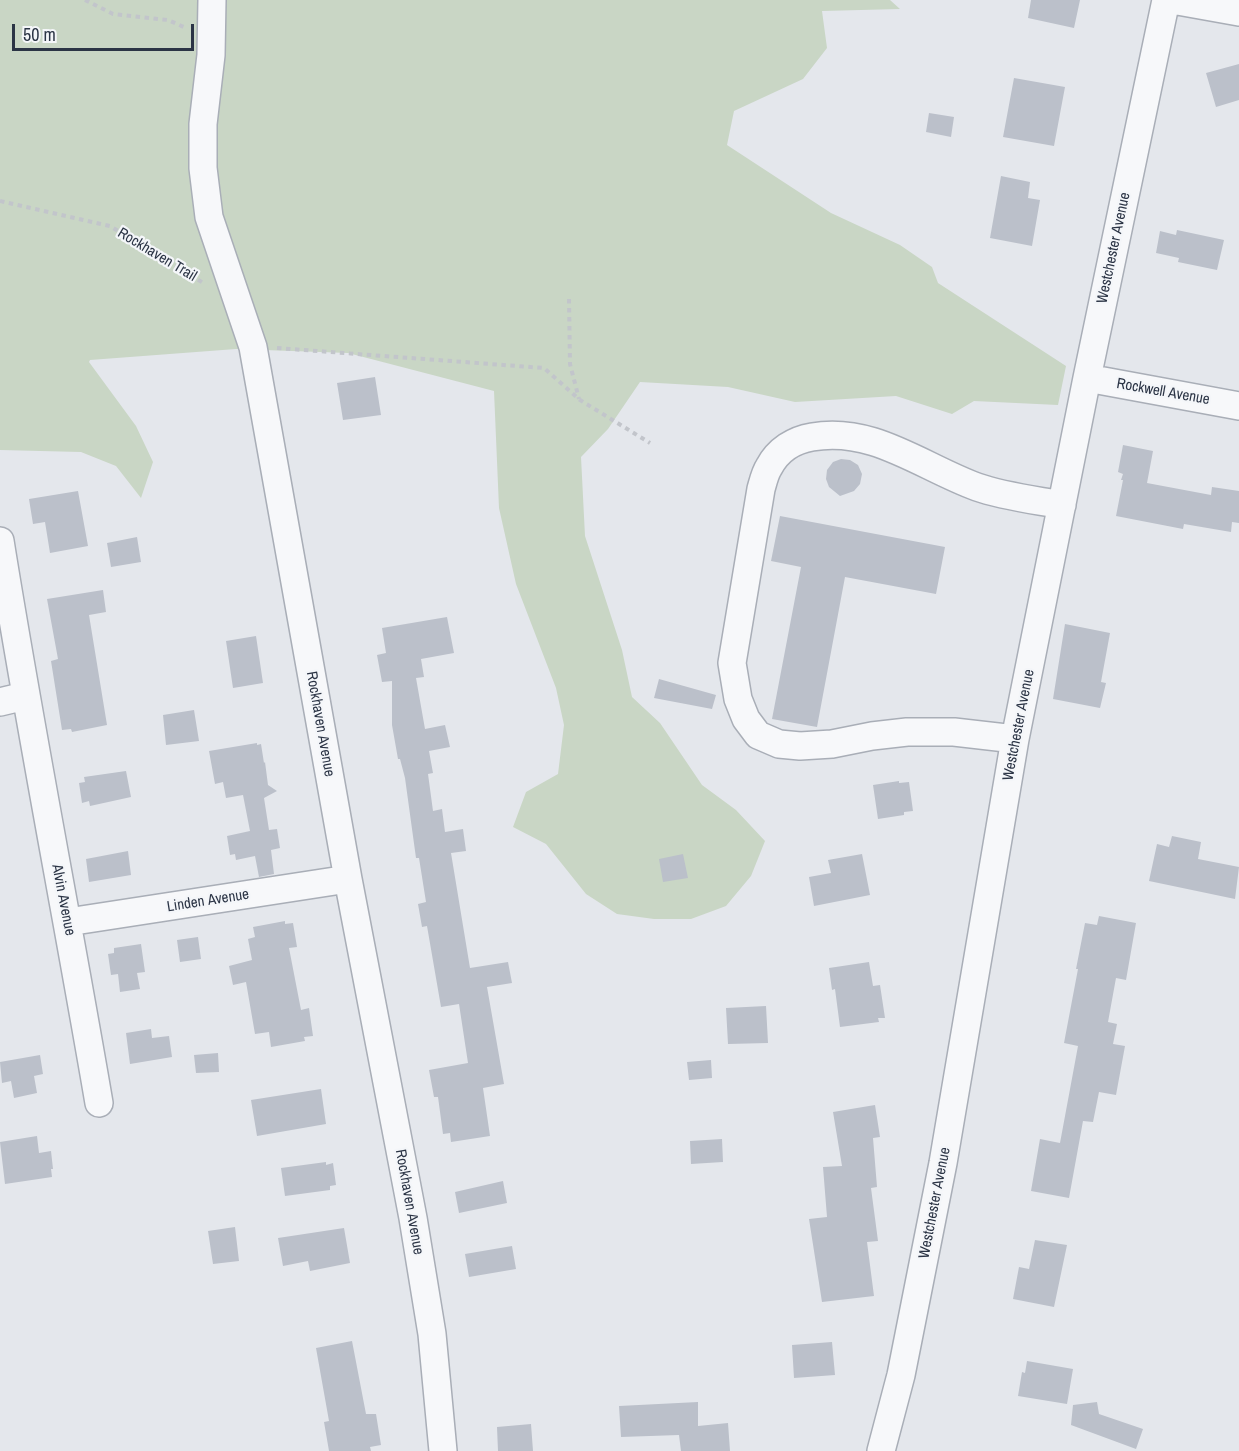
<!DOCTYPE html>
<style>
body{margin:0}
#map{position:relative;width:1239px;height:1451px;overflow:hidden;background:#e4e7ec;font-family:"Archivo Narrow",sans-serif}
canvas{display:block}
.scale{position:absolute;left:12px;top:24px;width:182px;height:27px;box-sizing:border-box;border:3px solid #2b3445;border-top:0;padding-left:8px;font-size:18px;line-height:21px;white-space:nowrap;color:#2b3445;-webkit-text-stroke:4px #f4f6f9;paint-order:stroke}
</style>
<div id="map">
<canvas width="1239" height="1451"></canvas>
<div class="scale">50 m</div>
</div>
<script>
const g = document.querySelector('canvas').getContext('2d');
g.lineJoin = 'round';
function paint(path, color) {
  g.fillStyle = color;
  g.fill(path, 'evenodd');
}
function trace(path, color, width, dash) {
  g.strokeStyle = color;
  g.lineWidth = width;
  g.lineCap = dash ? 'butt' : 'round';
  g.setLineDash(dash || []);
  g.stroke(path);
}
function write(font, color, halo, rows, align = 'center') {
  g.font = font + ' "Archivo Narrow",sans-serif';
  g.lineWidth = 4.5;
  g.setLineDash([]);
  g.textBaseline = 'middle';
  g.strokeStyle = halo;
  g.fillStyle = color;
  for (const [text, x, y, turn = 0] of rows) {
    g.save();
    g.translate(x, y);
    g.rotate((+turn || 0) * Math.PI / 180);
    g.textAlign = isNaN(turn) ? turn : align;
    if (halo) g.strokeText(text, 0, 0);
    g.fillText(text, 0, 0);
    g.restore();
  }
}
const green = new Path2D(`
 M0,0H890L900,9L822,11L827,48L803,79L734,111L727,145L831,213L900,245L932,267L938,283L1066,366L1058,405L974,401L952,414L896,396L795,402L728,387L640,382L608,429L581,457L585,536L622,650L632,697L660,723L702,785L736,810L765,841L751,876L726,906L691,919H654L617,914L586,894L546,844L513,827L526,792L558,774L564,725L556,688L516,584L499,508L494,391L348,353L236,349L90,360L89,362L136,426L153,462L141,498L116,466L81,452L0,450Z`);
const building = new Path2D(`
 M1031,0H1080L1074,28L1028,18Z
 M1239,64V100L1216,107L1206,73Z
 M1014,78L1065,87L1054,146L1003,137Z
 M929,113L954,117L951,137L926,132Z
 M1001,176L1030,182L1028,198L1040,200L1032,246L990,238Z
 M1177,230L1224,240L1217,270L1178,262L1179,258L1156,253L1160,231L1176,235Z
 M375,377L381,415L343,420L337,383Z
 M1123,445L1153,451L1147,483L1211,495L1212,487L1239,491V523L1232,522L1231,532L1184,524L1183,529L1116,516L1123,480H1121L1123,474L1118,472Z
 M841,459L850,460L858,465L862,474L860,484L854,491L840,496L829,487L826,479L827,470L833,462Z
 M78,491L88,546L50,553L45,522L33,524L29,499Z
 M780,516L945,547L936,594L845,577L817,727L772,719L801,567L771,561Z
 M137,537L141,562L111,567L107,543Z
 M103,590L106,612L89,615L107,725L72,732L71,729L62,730L51,661L58,659L47,599Z
 M447,617L454,653L421,659L424,677L416,678L425,729L445,725L450,747L429,751L433,773L428,774L433,811L442,809L445,832L463,829L466,851L451,853L470,968L508,962L512,983L487,987L504,1084L483,1088L490,1136L451,1142L450,1133L443,1134L438,1097H434L429,1070L468,1063L459,1004L441,1007L427,926L422,927L418,904L426,902L419,858H416L405,778L400,759H398L392,725V681L382,682L377,655L386,653L382,628Z
 M1065,624L1110,633L1101,682L1106,683L1100,708L1053,699Z
 M256,636L263,683L233,688L226,641Z
 M659,679L716,695L712,709L654,698Z
 M194,710L199,741L166,745L163,715Z
 M257,743V745L261,744L264,763L265,762L268,785L277,791L264,798L269,830L277,829L280,848L271,850L274,874L259,877L255,856L236,860L235,854L230,855L227,836L250,831L243,795L226,798L223,782L215,784L209,751Z
 M126,771L131,797L90,806L89,801L82,803L79,783L85,782L84,777Z
 M899,781V783L909,782L913,811L904,812V815L878,819L873,785Z
 M1172,836L1201,842L1198,859L1239,867L1235,899L1149,881L1157,844L1169,847Z
 M128,851L131,875L89,882L86,859Z
 M683,854L688,878L663,882L659,859Z
 M862,854L870,895L814,906L809,877L831,873L828,860Z
 M1099,916L1136,923L1126,980L1116,978L1108,1022L1117,1024L1113,1044L1125,1046L1116,1095L1099,1092L1093,1122L1083,1121L1069,1198L1031,1191L1040,1139L1060,1143L1078,1046L1064,1043L1078,969H1076L1085,923L1097,925Z
 M285,921V924L293,923L297,947L289,948L301,1010L309,1008L313,1036L304,1037L305,1041L271,1047L269,1032L255,1034L246,982L233,985L229,966L252,960L248,939L255,937L253,927Z
 M198,937L201,959L180,962L177,940Z
 M141,944L145,972L137,973L140,989L120,992L118,974L111,975L108,954L114,953V948Z
 M869,962L873,986L880,985L885,1018H878L879,1022L840,1027L835,989L832,990L829,968Z
 M766,1006L768,1043L728,1044L726,1008Z
 M151,1029L152,1038L169,1036L172,1057L130,1064L126,1033Z
 M218,1053L219,1072L196,1073L194,1055Z
 M40,1055L43,1074L34,1076L37,1093L14,1098L11,1081L2,1083L0,1062Z
 M711,1060L712,1078L689,1080L687,1062Z
 M321,1089L326,1124L257,1136L251,1100Z
 M875,1105L880,1137L873,1138L877,1187L871,1188L878,1241L867,1242L874,1296L822,1302L809,1219L827,1217L823,1167L842,1166L833,1112Z
 M37,1136L39,1153L51,1151L53,1169H51L52,1177L5,1184L0,1142Z
 M722,1139L723,1162L691,1164L690,1141Z
 M326,1162V1165L333,1163L336,1185L330,1186V1190L285,1196L281,1168Z
 M503,1181L507,1203L459,1213L455,1192Z
 M235,1227L239,1261L213,1264L208,1231Z
 M344,1228L350,1263L310,1271L308,1261L283,1266L278,1238Z
 M1035,1240L1067,1245L1054,1307L1013,1299L1019,1267L1029,1269Z
 M512,1246L516,1269L469,1277L465,1254Z
 M352,1341L366,1414H376L381,1445L370,1447L371,1451H329L324,1422L329,1421L316,1348Z
 M832,1342L835,1375L794,1378L792,1345Z
 M1027,1361L1073,1369L1067,1404L1018,1396L1022,1372L1025,1373Z
 M698,1402V1426L728,1423L730,1451H681L679,1435L621,1437L619,1406Z
 M1097,1402L1099,1414L1143,1429L1136,1449L1071,1425L1073,1405Z
 M531,1424L533,1451H498L497,1427Z`);
const path = new Path2D(`
 M85,0L113,14L168,20L186,28
 M0,201L110,226L205,284
 M569,299L570,364L579,399
 M277,348L544,368L580,400L650,443`);
const minor = new Path2D(`
 M212,0L211,55L203,124V168L209,217L253,347L348,879L413,1218L432,1334L443,1451
 M1172,0L1239,12
 M1087,378L1239,406
 M0,541C30,729 67,916 99,1103
 M0,702L25,696
 M1015,739L954,732H907L872,736L832,744L800,746L779,744L758,735L746,719L738,699L732,663L761,489C763,482 765,473 769,467C778,450 794,440 812,437C873,426 922,467 977,487C1002,496 1035,500 1062,505
 M68,922L348,879
 M881,1451L901,1375L943,1163L1015,739L1087,378L1166,0`);
const streetNames = [
 ["Westchester Avenue",1114,248,-78],
 ["Rockhaven Trail",157,255,31],
 ["Rockwell Avenue",1163,392,10],
 ["Rockhaven Avenue",320,724,80],
 ["Westchester Avenue",1019,725,-79],
 ["Alvin Avenue",63,900,79],
 ["Linden Avenue",208,901,-9],
 ["Rockhaven Avenue",409,1202,80],
 ["Westchester Avenue",935,1203,-79]
];
paint(green, '#c9d6c5');
paint(building, '#bbc0ca');
trace(minor, '#a9aeb7', 30);
trace(path, '#c2c5cb', 4, [4.5, 4.5]);
trace(minor, '#f7f8fa', 27);
write('15px', '#2b3445', '#f4f6f9', streetNames);
</script>
